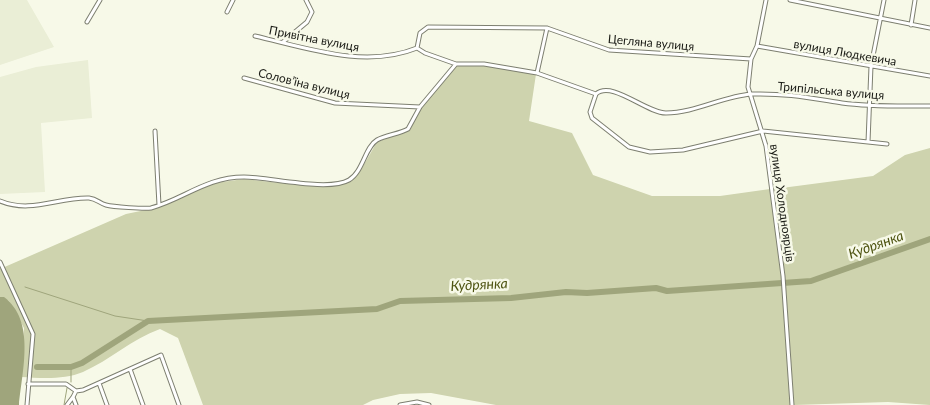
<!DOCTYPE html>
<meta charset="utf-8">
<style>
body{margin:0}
canvas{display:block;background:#f7f9e8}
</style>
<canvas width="930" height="405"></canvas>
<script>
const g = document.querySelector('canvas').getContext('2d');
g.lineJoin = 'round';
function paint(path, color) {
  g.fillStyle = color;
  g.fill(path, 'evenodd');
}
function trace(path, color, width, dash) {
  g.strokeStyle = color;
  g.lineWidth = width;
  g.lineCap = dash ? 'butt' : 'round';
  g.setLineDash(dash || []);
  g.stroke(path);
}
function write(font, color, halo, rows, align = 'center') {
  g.font = font + ' Lato,sans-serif';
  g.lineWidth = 5;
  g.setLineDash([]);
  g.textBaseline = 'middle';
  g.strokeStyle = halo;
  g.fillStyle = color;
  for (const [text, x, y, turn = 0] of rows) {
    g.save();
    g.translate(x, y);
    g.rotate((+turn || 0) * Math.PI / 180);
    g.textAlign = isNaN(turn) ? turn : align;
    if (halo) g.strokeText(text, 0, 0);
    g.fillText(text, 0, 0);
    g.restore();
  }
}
const built = new Path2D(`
 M0,0H27L54,47L0,65Z
 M88,60L92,118L41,123L45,192L0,194V77L36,67Z`);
const green = new Path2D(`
 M457,66H484L536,74L529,121L572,133L593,175L652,196H720L770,189L781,276L791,405H496L431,393L400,394L373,400L363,405H203L178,338L160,329C132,339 110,360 83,372C64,380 41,378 21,377L24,328L9,301L0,297V269L126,214L160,207L195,189L215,183L244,179L298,185H337L349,182L359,173L377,142L410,130L421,107Z
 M930,148V405L888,402L794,405L785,276L774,189L873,176L905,155Z`);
const water = new Path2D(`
 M0,297H4C36,321 22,371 19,405H0Z`);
const stream = new Path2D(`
 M25,287L115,316L148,321
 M71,367V382
 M64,405L67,388`);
const river = new Path2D(`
 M37,367H71L82,363L148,321L377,309L400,301L511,298L566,292L587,293L656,288L667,291L811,281L930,239`);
const minor = new Path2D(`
 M766,0L757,46L751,59L748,87L766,146L783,276L792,405
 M790,0L930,28
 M227,12L233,0
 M87,22L100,0
 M911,25L915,0
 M255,36C307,48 365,69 417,48L425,53L456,64
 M283,42L307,22L312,12L306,0
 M757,46L930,76
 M417,48L420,33L428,27L547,28L609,50L751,59
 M537,73L547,28
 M244,78L335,103L420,107
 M596,94L590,112L592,118L629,147L650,152L683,150L763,131L887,144
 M155,131L159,205
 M868,142L871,66L884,0
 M0,201C31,214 58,197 89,198C97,199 99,203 106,205C113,207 145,209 151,208C184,199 206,177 244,177C269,177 328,192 349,180C363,172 365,147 377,140C386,135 399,134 408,129L420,107L456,64H484L537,73L596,94C612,80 646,113 666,113C695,113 723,96 752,94C786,93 810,98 842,103C871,107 901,106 930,106
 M0,262L33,334L27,405
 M130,369L143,405
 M99,383L107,405
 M28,384H66L76,391L83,390L161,355L179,405
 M76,391L73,397L76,405
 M67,405L73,397
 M400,405L417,402L429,405`);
const streetNames = [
 ["Привітна вулиця",314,39,11],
 ["Цегляна вулиця",651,43,5],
 ["вулиця Людкевича",845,53,10],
 ["Соловʼїна вулиця",304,84,14],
 ["Трипільська вулиця",831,91,5],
 ["вулиця Холодноярців",782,203,82]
];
const waterNames = [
 ["Кудрянка",876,245,-20],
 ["Кудрянка",479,285,-3]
];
paint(built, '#eaeed6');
paint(green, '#ced3ae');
paint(water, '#9fa57c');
trace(stream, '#9fa57c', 1);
trace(river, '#9fa57c', 6);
trace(minor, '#7d7f70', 5);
trace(minor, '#fff', 3);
write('12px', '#1b1c16', '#f7f9e8', streetNames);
write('italic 14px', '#4e5411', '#f7f9e8', waterNames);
</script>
